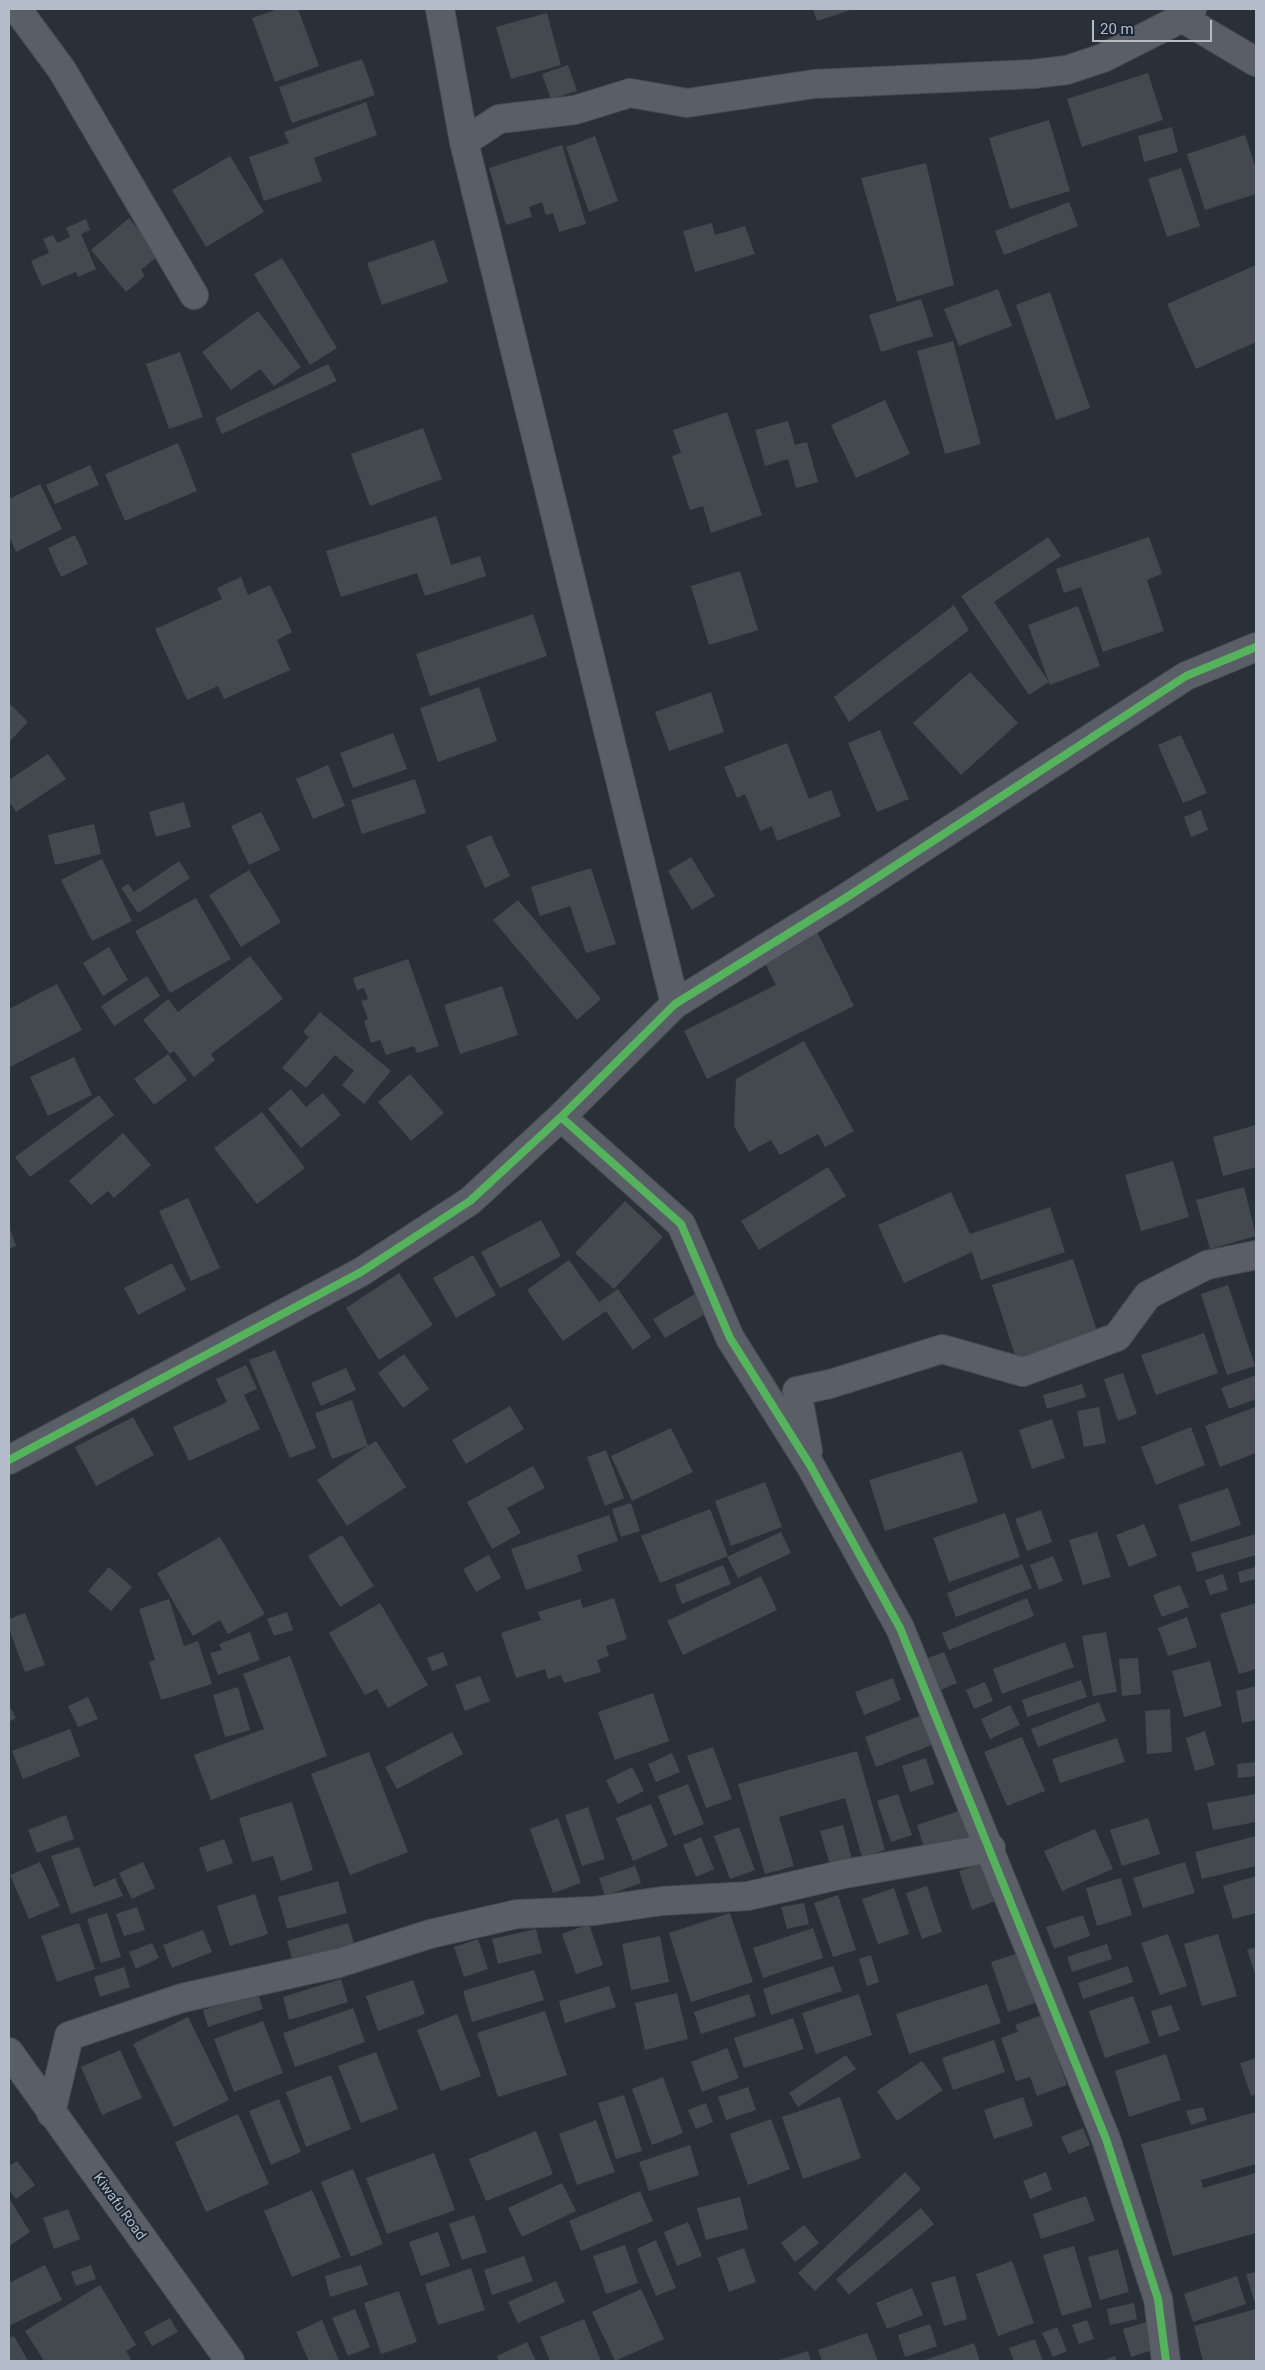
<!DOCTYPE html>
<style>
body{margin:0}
#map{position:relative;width:1265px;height:2370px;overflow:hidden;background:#2a3038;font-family:Roboto,sans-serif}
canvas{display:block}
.frame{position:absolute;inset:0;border:10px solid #b4bcc9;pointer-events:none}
.scale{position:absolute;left:1092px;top:20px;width:120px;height:22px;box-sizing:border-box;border:2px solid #b4bcc9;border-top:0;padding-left:6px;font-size:15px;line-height:18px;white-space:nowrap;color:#b4bcc9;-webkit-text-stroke:4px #1d2633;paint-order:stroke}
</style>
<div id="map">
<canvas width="1265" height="2370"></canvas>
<div class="frame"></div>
<div class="scale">20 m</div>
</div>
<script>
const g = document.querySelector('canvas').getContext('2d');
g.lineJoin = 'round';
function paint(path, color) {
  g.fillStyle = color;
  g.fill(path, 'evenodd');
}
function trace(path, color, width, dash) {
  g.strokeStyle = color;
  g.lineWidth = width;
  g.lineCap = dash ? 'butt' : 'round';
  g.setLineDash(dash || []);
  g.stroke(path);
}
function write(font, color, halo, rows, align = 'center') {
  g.font = font + ' Roboto,sans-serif';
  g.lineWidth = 4;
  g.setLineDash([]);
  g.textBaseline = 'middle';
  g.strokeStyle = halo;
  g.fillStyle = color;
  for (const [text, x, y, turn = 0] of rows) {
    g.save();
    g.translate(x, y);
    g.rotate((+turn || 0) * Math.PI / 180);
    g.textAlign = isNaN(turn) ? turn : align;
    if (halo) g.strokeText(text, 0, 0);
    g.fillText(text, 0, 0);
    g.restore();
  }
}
const building = new Path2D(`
 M278,9H298L319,66L275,82L252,18Z
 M813,9H854L817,21Z
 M547,13L561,65L511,79L496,27Z
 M362,59L375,95L292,123L279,87Z
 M568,65L577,91L551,99L542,74Z
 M1148,73L1163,120L1082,147L1067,99Z
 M366,102L377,135L314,158L322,181L264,201L249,157L289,143L284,132Z
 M1049,120L1070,191L1010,209L989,138Z
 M1172,127L1178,152L1144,162L1138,136Z
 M1245,135L1256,169V194L1205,210L1187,154Z
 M595,136L618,201L589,212L566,147Z
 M562,145L586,224L559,232L553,213L546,215L542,202L529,207L532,217L506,225L489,168Z
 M230,156L264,212L206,247L172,190Z
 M926,163L954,285L897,302L861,178Z
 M1181,168L1200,226L1167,237L1148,179Z
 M1069,202L1078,226L1004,255L995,231Z
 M129,218L159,255L141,270L145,276L126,292L91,250Z
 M86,219L90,230L81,234L96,269L78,277L76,272L42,286L31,261L49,253L43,239L53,235L57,243L70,237L66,228Z
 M712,223L715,235L745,226L755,254L695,272L683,231Z
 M434,240L448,282L382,305L367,263Z
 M282,258L337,348L310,365L254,274Z
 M1256,265V342L1196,369L1167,304Z
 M998,289L1012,326L959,346L944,309Z
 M1050,292L1090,408L1056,420L1016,305Z
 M921,299L933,336L881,352L869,315Z
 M258,311L301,367L274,386L260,369L231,390L202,352Z
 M953,341L981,444L945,454L917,351Z
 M180,352L203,417L169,429L146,364Z
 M328,364L337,381L222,434L215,418Z
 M885,400L910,454L856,478L831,425Z
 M727,412L762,515L711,533L703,506L690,510L672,456L681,453L673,430Z
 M788,421L795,445L807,442L818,482L796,488L788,459L765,466L755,430Z
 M423,428L442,479L370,506L351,454Z
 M178,443L197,491L125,521L105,474Z
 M90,465L99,485L55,504L46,485Z
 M40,484L62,529L16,552L9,536V499Z
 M436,516L451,565L480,556L486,576L425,596L417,573L341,597L326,551Z
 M75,535L88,564L61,577L48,548Z
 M1048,537L1061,556L994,602L1049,682L1029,695L961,596Z
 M1149,537L1162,574L1147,580L1164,631L1103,652L1081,587L1064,593L1056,569Z
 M740,571L758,630L709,645L691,586Z
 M241,577L248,595L270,585L292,632L277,640L290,670L224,699L218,686L187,700L155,629L222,599L217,588Z
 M954,605L969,630L849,722L834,697Z
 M1078,606L1100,666L1050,685L1028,625Z
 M533,614L547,656L430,696L416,654Z
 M970,672L1018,723L961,775L913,723Z
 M479,687L497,741L438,762L420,708Z
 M711,692L724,732L669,751L655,712Z
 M9,703L28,722L9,742Z
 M880,730L909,799L877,812L848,743Z
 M393,733L407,769L353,788L340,753Z
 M1181,735L1207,793L1183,803L1158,745Z
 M787,743L809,799L831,790L841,816L777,841L772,826L760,831L745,794L737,798L724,767Z
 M48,754L66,779L16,812L9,801V780Z
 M328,765L345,806L313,819L296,779Z
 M415,779L426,813L362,834L351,800Z
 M184,802L191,827L156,837L149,812Z
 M1201,810L1208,830L1191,837L1184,817Z
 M261,812L280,850L249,865L231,826Z
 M94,824L101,854L55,865L48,835Z
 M491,835L510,876L485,888L466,846Z
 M691,857L715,896L692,910L668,871Z
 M102,859L132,921L92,941L61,880Z
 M179,861L190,878L138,913L121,888L128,884L134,892Z
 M591,868L616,944L586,953L570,906L540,916L531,887Z
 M249,870L281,922L241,947L209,895Z
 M196,898L231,959L170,993L135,931Z
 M518,900L601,999L577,1020L493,920Z
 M816,930L854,1006L707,1079L684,1031L776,985L762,957Z
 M109,947L128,980L103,996L83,963Z
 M250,956L283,999L211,1054L215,1060L194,1077L174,1051L170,1054L143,1020L168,999L178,1012Z
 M408,959L439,1046L417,1053L414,1046L386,1055L380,1040L371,1043L364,1021L368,1019L361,1001L368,999L364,988L357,990L353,978Z
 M147,976L160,996L114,1026L101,1006Z
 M57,984L82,1030L10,1067L9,1009Z
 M502,986L518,1035L460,1054L444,1005Z
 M320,1012L391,1071L364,1104L342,1085L354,1071L335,1055L306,1088L282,1068L309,1037L303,1032Z
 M804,1041L854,1131L825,1147L818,1134L780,1155L771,1140L749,1152L734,1126L736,1079Z
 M168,1054L187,1080L154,1105L134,1079Z
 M74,1057L92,1095L48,1116L30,1077Z
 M410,1074L444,1113L411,1141L378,1102Z
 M291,1089L306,1107L323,1093L341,1115L301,1148L268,1109Z
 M99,1095L114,1115L30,1177L15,1157Z
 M262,1112L305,1168L257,1204L214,1148Z
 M1256,1125V1167L1223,1176L1213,1137Z
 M123,1133L151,1165L114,1198L108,1191L91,1205L69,1181Z
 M1173,1161L1189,1217L1141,1231L1125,1175Z
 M828,1167L846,1196L759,1250L741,1221Z
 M1244,1187L1256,1236L1210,1249L1196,1200Z
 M951,1192L970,1234L1050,1207L1065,1252L981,1280L972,1252L904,1283L878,1225Z
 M188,1198L220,1268L191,1281L159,1211Z
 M625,1201L663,1237L614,1289L575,1253Z
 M541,1220L561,1256L500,1288L481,1252Z
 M9,1226L16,1246L9,1249Z
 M473,1255L496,1295L456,1318L433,1278Z
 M1073,1259L1098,1334L1017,1361L992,1285Z
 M569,1260L599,1302L618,1289L651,1337L633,1350L606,1311L563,1341L527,1290Z
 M172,1263L186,1290L138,1315L124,1288Z
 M399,1273L433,1325L379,1360L346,1308Z
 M1228,1285L1255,1366L1227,1375L1201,1294Z
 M698,1292L710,1311L665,1338L653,1319Z
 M1204,1333L1218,1373L1156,1395L1141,1355Z
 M275,1350L316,1448L290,1458L249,1360Z
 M404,1354L429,1389L403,1408L378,1373Z
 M246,1365L257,1389L244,1395L260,1429L189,1461L173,1427L227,1402L216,1379Z
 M346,1368L356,1390L321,1406L311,1383Z
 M1123,1373L1137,1414L1118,1421L1104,1379Z
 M1256,1375V1399L1229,1409L1221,1388Z
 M1082,1384L1086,1397L1047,1409L1043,1395Z
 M352,1400L368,1446L376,1441L406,1487L347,1526L317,1480L367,1446L332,1459L315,1413Z
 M510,1406L524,1429L466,1464L452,1440Z
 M1099,1407L1106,1443L1084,1447L1077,1411Z
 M1255,1407L1256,1453L1220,1467L1205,1426Z
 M133,1417L154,1455L96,1486L75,1447Z
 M1052,1419L1065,1458L1032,1469L1019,1430Z
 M1191,1427L1205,1465L1156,1485L1141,1447Z
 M671,1428L693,1472L632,1501L611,1456Z
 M606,1450L624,1498L605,1506L587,1457Z
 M962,1451L978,1502L885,1531L869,1480Z
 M533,1466L545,1488L507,1508L521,1533L492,1549L467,1502Z
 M765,1482L782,1527L731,1546L715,1501Z
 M1228,1488L1241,1525L1191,1542L1178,1505Z
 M631,1503L640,1531L621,1537L612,1509Z
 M710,1509L728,1556L660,1583L641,1536Z
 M1041,1510L1052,1542L1027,1551L1015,1519Z
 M1005,1513L1020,1557L949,1582L933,1538Z
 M609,1515L618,1541L577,1555L582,1571L526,1590L511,1549Z
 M1144,1524L1157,1556L1129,1567L1116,1535Z
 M781,1532L791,1553L738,1578L727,1557Z
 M1097,1532L1111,1577L1083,1585L1069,1540Z
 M1256,1534V1555L1197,1572L1191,1553Z
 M342,1535L374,1586L340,1607L308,1556Z
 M220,1537L265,1614L228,1634L220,1620L193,1636L157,1573Z
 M489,1555L501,1578L476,1592L463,1569Z
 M1053,1556L1063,1581L1039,1590L1030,1565Z
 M1022,1564L1032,1588L956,1617L947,1593Z
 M723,1565L731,1584L682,1604L675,1585Z
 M109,1567L132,1587L111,1611L88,1591Z
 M1255,1567L1256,1579L1240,1583L1238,1572Z
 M1223,1574L1228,1590L1210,1595L1205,1580Z
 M761,1576L777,1610L683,1655L667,1621Z
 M1180,1585L1189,1607L1162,1617L1153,1595Z
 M614,1598L627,1639L606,1646L609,1656L597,1660L601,1672L564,1683L561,1675L548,1679L545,1669L516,1678L501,1633L541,1620L538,1612L580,1599L583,1608Z
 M1027,1598L1034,1616L949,1650L942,1633Z
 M169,1599L184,1646L198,1641L212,1684L161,1700L149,1662L155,1660L139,1609Z
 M380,1603L428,1685L388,1708L377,1689L365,1695L329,1633Z
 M1256,1603V1669L1239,1674L1220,1614Z
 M287,1612L293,1630L274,1636L267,1619Z
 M25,1613L45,1665L25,1672L9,1629V1619Z
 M1187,1617L1197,1647L1168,1656L1158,1628Z
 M250,1632L260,1660L218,1675L210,1653L222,1650L219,1644Z
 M1106,1632L1117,1692L1093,1696L1082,1636Z
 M1065,1642L1074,1667L1002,1694L993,1669Z
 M443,1652L448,1665L432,1671L427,1658Z
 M944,1652L957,1683L941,1690L928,1658Z
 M290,1656L327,1756L211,1800L194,1755L264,1729L243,1674Z
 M1138,1658L1141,1694L1122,1696L1119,1659Z
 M1210,1661L1222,1706L1184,1717L1172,1671Z
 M480,1676L490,1701L465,1711L455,1685Z
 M893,1678L901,1700L864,1715L855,1692Z
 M1081,1680L1087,1697L1027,1717L1022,1700Z
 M985,1682L993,1701L974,1709L966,1690Z
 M1256,1686V1720L1242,1723L1236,1691Z
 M238,1687L250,1730L225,1737L213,1695Z
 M653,1693L669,1741L615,1760L598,1712Z
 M88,1697L98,1719L78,1727L68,1706Z
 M1099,1702L1106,1721L1038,1747L1031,1729Z
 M9,1705L16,1718L9,1722Z
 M1010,1705L1020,1725L990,1739L981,1719Z
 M1170,1709L1172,1752L1147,1754L1145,1711Z
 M922,1715L934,1744L876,1767L865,1737Z
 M70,1729L80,1756L23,1779L12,1751Z
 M1205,1731L1215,1765L1195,1771L1186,1738Z
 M452,1732L463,1754L397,1789L385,1767Z
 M1022,1737L1045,1791L1007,1806L984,1752Z
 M1117,1738L1125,1762L1060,1783L1052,1759Z
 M713,1747L732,1799L706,1808L687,1756Z
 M857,1751L885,1850L862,1857L845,1798L779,1817L794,1866L765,1874L738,1784Z
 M369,1752L408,1852L350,1875L311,1774Z
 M672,1753L680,1772L656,1782L648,1764Z
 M926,1758L934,1784L910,1792L902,1766Z
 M1256,1762V1776L1238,1778L1237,1764Z
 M632,1767L644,1791L618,1804L606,1780Z
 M688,1784L704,1824L674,1836L658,1796Z
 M898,1794L912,1835L891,1842L877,1801Z
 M1256,1794V1822L1213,1830L1207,1803Z
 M292,1802L313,1870L281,1881L273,1856L252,1862L239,1818Z
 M651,1804L668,1846L633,1861L616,1818Z
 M588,1807L605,1859L582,1866L565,1815Z
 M959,1811L968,1837L925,1851L917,1825Z
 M66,1815L74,1839L37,1853L28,1830Z
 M558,1818L581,1883L553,1893L530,1829Z
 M1148,1818L1160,1854L1122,1866L1110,1830Z
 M843,1825L852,1859L830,1865L820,1831Z
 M739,1827L755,1870L730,1879L714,1836Z
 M1095,1829L1113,1869L1062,1891L1044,1851Z
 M1256,1836V1866L1202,1879L1195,1852Z
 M701,1837L714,1869L696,1877L683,1845Z
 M224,1839L233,1863L207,1872L199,1848Z
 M79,1847L94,1887L115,1878L123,1896L71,1914L51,1856Z
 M40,1862L60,1906L29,1919L10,1875Z
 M143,1862L155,1888L132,1899L119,1873Z
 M1185,1862L1195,1893L1143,1908L1133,1878Z
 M982,1863L995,1901L972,1910L959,1871Z
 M635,1866L641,1883L605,1896L599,1878Z
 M1256,1876V1913L1233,1919L1223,1886Z
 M1121,1878L1132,1915L1097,1926L1086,1888Z
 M338,1881L347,1913L287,1929L278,1897Z
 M927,1886L942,1932L922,1939L906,1893Z
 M894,1888L909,1934L878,1944L862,1899Z
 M255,1894L268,1934L230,1946L217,1906Z
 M838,1895L856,1950L833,1957L814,1903Z
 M804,1903L809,1924L787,1929L781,1907Z
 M137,1907L145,1930L124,1936L116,1914Z
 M107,1913L121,1957L101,1963L87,1919Z
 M730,1913L753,1982L691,2002L669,1933Z
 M1083,1915L1090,1936L1054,1949L1046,1927Z
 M79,1923L95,1969L57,1982L41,1936Z
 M348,1923L355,1947L294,1965L287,1941Z
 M589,1924L603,1965L576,1974L562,1934Z
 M813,1928L823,1958L763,1978L753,1948Z
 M536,1929L542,1953L498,1964L492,1939Z
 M203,1930L212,1952L172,1968L163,1945Z
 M1168,1934L1187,1986L1160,1995L1141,1943Z
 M1218,1934L1237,1996L1202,2006L1184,1944Z
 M660,1936L669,1982L631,1990L622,1944Z
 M478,1939L488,1969L464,1977L454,1947Z
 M152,1943L159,1958L136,1969L129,1952Z
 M1107,1944L1112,1959L1072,1972L1067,1957Z
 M1256,1947V1976L1247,1950Z
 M1018,1953L1035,2003L1008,2012L991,1962Z
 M871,1955L879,1982L867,1986L859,1959Z
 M833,1966L842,1991L771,2015L763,1989Z
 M1128,1966L1133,1982L1083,1999L1078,1983Z
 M124,1967L130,1987L100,1997L94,1977Z
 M534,1970L544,2000L472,2022L463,1991Z
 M341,1979L348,2002L289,2020L283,1997Z
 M413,1980L425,2014L378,2031L366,1996Z
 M987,1984L1001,2023L909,2054L896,2014Z
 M609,1986L616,2007L565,2023L559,2001Z
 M258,1993L263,2009L208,2027L203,2010Z
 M677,1993L688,2039L645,2050L635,2003Z
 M749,1994L756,2016L701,2034L694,2012Z
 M859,1994L872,2035L816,2054L802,2013Z
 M1133,1996L1150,2043L1105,2058L1089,2011Z
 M1171,2005L1180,2030L1159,2037L1151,2011Z
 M353,2008L365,2042L295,2067L283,2033Z
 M545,2011L567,2075L498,2097L477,2033Z
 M457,2014L481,2076L441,2091L417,2030Z
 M1042,2015L1067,2085L1037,2096L1030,2077L1016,2081L1001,2038L1018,2032L1015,2025Z
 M188,2017L229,2100L174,2127L133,2044Z
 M793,2018L804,2049L744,2068L734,2038Z
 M263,2021L283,2073L234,2092L214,2039Z
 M994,2040L1005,2072L953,2090L942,2058Z
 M727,2048L739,2078L702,2092L691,2062Z
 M120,2050L142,2098L102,2115L81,2067Z
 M376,2052L398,2109L361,2123L338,2066Z
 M1166,2054L1181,2100L1129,2117L1115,2071Z
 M846,2055L856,2069L798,2107L789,2093Z
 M1256,2058V2094L1251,2096L1240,2063Z
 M922,2061L943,2090L897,2121L877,2091Z
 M331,2075L351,2129L306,2147L286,2092Z
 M663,2077L683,2133L652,2145L632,2089Z
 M748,2087L756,2110L726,2120L718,2097Z
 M624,2095L642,2151L616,2159L598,2103Z
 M840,2097L861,2158L803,2179L782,2117Z
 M1023,2097L1033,2126L994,2139L984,2110Z
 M279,2099L301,2152L271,2165L249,2111Z
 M706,2103L713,2122L696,2129L688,2110Z
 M1203,2107L1207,2120L1191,2125L1186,2111Z
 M1256,2112V2164L1201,2180L1203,2188L1256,2173V2233L1173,2256L1141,2144Z
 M238,2114L269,2184L206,2212L175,2142Z
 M771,2119L790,2169L748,2185L730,2134Z
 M596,2120L615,2172L577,2185L559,2134Z
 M1083,2128L1090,2145L1069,2154L1061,2137Z
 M536,2131L553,2174L486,2201L469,2159Z
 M690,2145L699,2175L649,2191L639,2162Z
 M434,2153L455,2210L387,2234L366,2178Z
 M17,2161L35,2185L16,2199L9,2190V2166Z
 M353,2169L383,2244L351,2257L321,2182Z
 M905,2172L921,2189L815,2291L798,2273Z
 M1046,2172L1052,2190L1030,2199L1023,2181Z
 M562,2183L576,2211L522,2237L508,2208Z
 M312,2190L341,2257L292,2277L264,2211Z
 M640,2191L653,2221L581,2251L569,2221Z
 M1086,2196L1095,2221L1041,2239L1033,2214Z
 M740,2197L748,2229L706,2240L697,2208Z
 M9,2198L30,2232L9,2246Z
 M921,2208L934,2224L849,2295L836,2279Z
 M68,2209L80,2239L54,2249L43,2218Z
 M474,2215L487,2252L462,2260L449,2224Z
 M688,2222L702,2256L677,2266L664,2232Z
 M804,2225L819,2243L795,2262L781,2243Z
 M438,2232L450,2266L421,2276L409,2242Z
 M656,2240L676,2288L656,2296L637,2249Z
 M625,2245L638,2283L606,2294L593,2256Z
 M1074,2246L1092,2307L1062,2316L1043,2255Z
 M744,2248L756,2282L729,2292L717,2258Z
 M1118,2249L1129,2292L1100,2300L1088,2257Z
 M524,2256L533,2281L492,2295L484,2270Z
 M1012,2261L1034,2323L998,2336L976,2274Z
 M45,2265L62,2300L9,2326V2283Z
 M91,2265L96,2279L76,2286L71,2272Z
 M361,2265L368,2285L330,2297L325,2276Z
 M471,2268L485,2310L438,2325L425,2284Z
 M1256,2272V2307L1246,2274Z
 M955,2276L967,2319L944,2326L931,2283Z
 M1237,2276L1246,2304L1193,2322L1184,2294Z
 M556,2281L565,2302L518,2323L508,2302Z
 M100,2285L136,2345L126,2351L131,2359L127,2361H44L25,2331Z
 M912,2288L923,2315L887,2329L876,2303Z
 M641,2289L664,2339L615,2361L592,2312Z
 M399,2291L417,2342L381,2354L364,2303Z
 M1134,2303L1137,2319L1110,2325L1107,2309Z
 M355,2309L370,2347L348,2356L332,2318Z
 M1256,2309V2361H1203L1194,2326Z
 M170,2318L178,2332L152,2346L144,2332Z
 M584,2319L601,2361H550L540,2337Z
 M322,2320L339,2361H309L296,2332Z
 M1087,2320L1094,2339L1079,2344L1072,2325Z
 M1149,2321L1156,2349L1131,2357L1123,2329Z
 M930,2324L937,2346L905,2357L898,2335Z
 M1057,2327L1067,2351L1053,2357L1042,2333Z
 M867,2333L878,2361H822L818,2350Z
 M14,2336L28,2361H9V2338Z
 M1035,2339L1043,2361H1014L1009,2348Z
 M527,2342L536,2361H499L497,2356Z
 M974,2343L980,2361H922Z
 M808,2351L811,2361H776Z
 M1115,2356L1117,2361H1102Z`);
const minor = new Path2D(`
 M17,9L62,70L194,295
 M440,9L464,142L675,1004
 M1182,18L1256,62
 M464,142L499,119L575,110L630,93L687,103L814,84L1033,74L1067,70L1103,58L1182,18L1192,9
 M561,1117L681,1224L730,1338L810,1465L900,1628L1106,2139L1158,2299L1166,2361
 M808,1451L797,1391L830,1384L942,1349L1023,1372L1117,1337L1148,1295L1207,1265L1256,1255
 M9,1460L361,1272L470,1201L561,1117L675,1004L844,899L1186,676L1256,647
 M9,2052L230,2361
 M51,2113L69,2036L182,1998L339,1963L430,1934L517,1914L594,1911L662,1901L748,1896L844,1874L991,1848`);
const cycleway = new Path2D(`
 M561,1117L681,1224L730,1338L810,1465L900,1628L1106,2139L1158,2299L1166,2361
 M9,1460L361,1272L470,1201L561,1117L675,1004L844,899L1186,676L1256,647`);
const streetNames = [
 ["Kiwafu Road",119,2207,54]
];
paint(building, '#444950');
trace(minor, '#484c53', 30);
trace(minor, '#5a5e66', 28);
trace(cycleway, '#56b35d', 8);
write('14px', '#b4bcc9', '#1d2633', streetNames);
</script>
